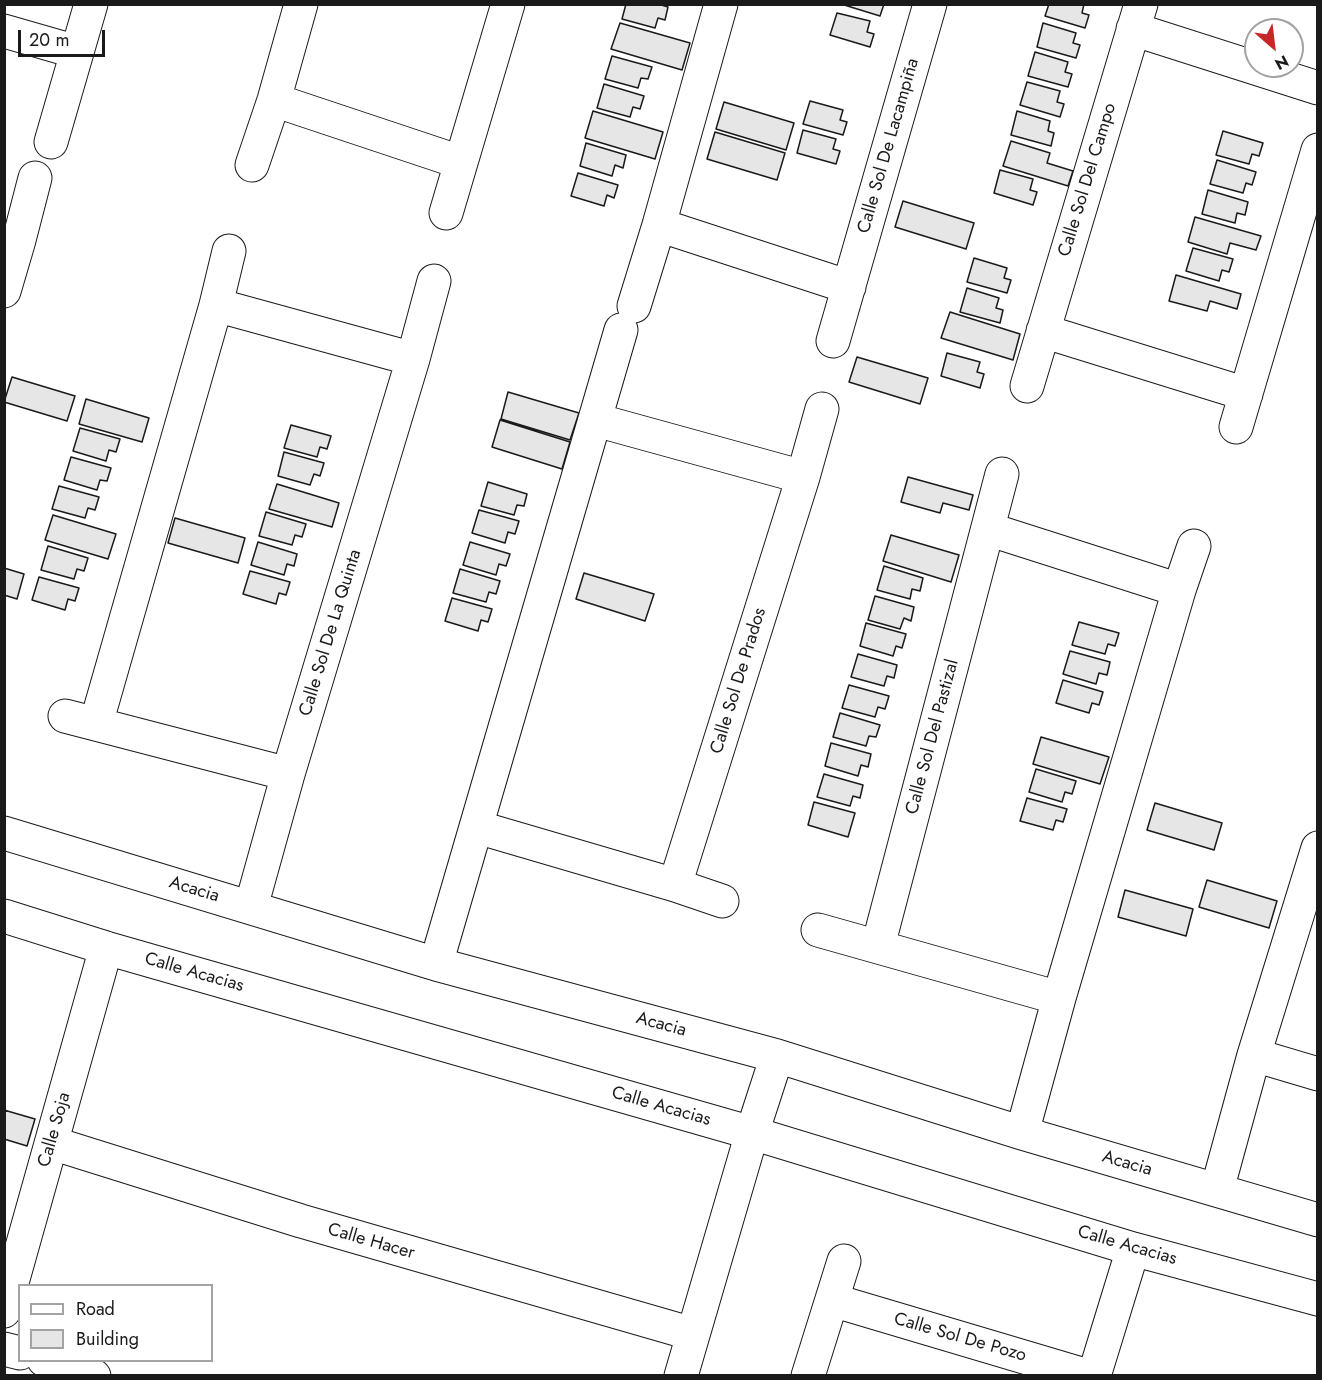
<!DOCTYPE html>
<meta charset="utf-8">
<style>
body{margin:0}
#map{position:relative;width:1322px;height:1380px;overflow:hidden;background:#fff;font-family:Jost,sans-serif}
canvas{display:block}
.frame{position:absolute;inset:0;border:6px solid #1a1a1a;pointer-events:none}
.legend{position:absolute;left:18px;top:1284px;width:195px;height:78px;box-sizing:border-box;background:#fff;border:2px solid #a3a3a3;margin:0;padding:8px 10px;list-style:none;font-size:18px;color:#1a1a1a}
.legend li{display:flex;align-items:center;gap:12px;height:30px}
.legend b{width:30px;border:2px solid #a3a3a3}
.north{position:absolute;left:1244px;top:18px;width:60px;height:60px;box-sizing:border-box;background:#fff;border:2px solid #a3a3a3;border-radius:50%;rotate:152deg;font-size:16px;font-weight:700;line-height:24px;text-align:center;color:#1a1a1a}
.north::after{content:'';display:block;margin:auto;width:21px;height:27px;background:#c62828;clip-path:polygon(50% 0,100% 100%,50% 72%,0 100%)}
.scale{position:absolute;left:18px;top:30px;width:87px;height:27px;box-sizing:border-box;border:3px solid #1a1a1a;border-top:0;padding-left:8px;font-size:18px;line-height:21px;white-space:nowrap;color:#1a1a1a;-webkit-text-stroke:4px #fff;paint-order:stroke}
</style>
<div id="map">
<canvas width="1322" height="1380"></canvas>
<div class="frame"></div>
<ul class="legend">
<li><b style="height:8px;background:#fff"></b>Road</li>
<li><b style="height:16px;background:#e6e6e6"></b>Building</li>
</ul>
<div class="north">N</div>
<div class="scale">20 m</div>
</div>
<script>
const g = document.querySelector('canvas').getContext('2d');
g.lineJoin = 'round';
function paint(path, color) {
  g.fillStyle = color;
  g.fill(path, 'evenodd');
}
function trace(path, color, width, dash) {
  g.strokeStyle = color;
  g.lineWidth = width;
  g.lineCap = dash ? 'butt' : 'round';
  g.setLineDash(dash || []);
  g.stroke(path);
}
function write(font, color, halo, rows, align = 'center') {
  g.font = font + ' Jost,sans-serif';
  g.lineWidth = 4.5;
  g.setLineDash([]);
  g.textBaseline = 'middle';
  g.strokeStyle = halo;
  g.fillStyle = color;
  for (const [text, x, y, turn = 0] of rows) {
    g.save();
    g.translate(x, y);
    g.rotate((+turn || 0) * Math.PI / 180);
    g.textAlign = isNaN(turn) ? turn : align;
    if (halo) g.strokeText(text, 0, 0);
    g.fillText(text, 0, 0);
    g.restore();
  }
}
const building = new Path2D(`
 M626,4H658L668,7L665,20L658,18L655,28L622,19Z
 M841,4H884L880,16Z
 M1049,4H1084L1082,13L1089,15L1085,28L1045,16Z
 M837,13L870,21L867,32L874,34L870,47L830,35Z
 M620,23L690,43L682,70L611,49Z
 M1043,23L1076,33L1073,43L1080,45L1076,58L1037,47Z
 M1035,52L1068,62L1065,72L1072,74L1068,87L1028,76Z
 M612,56L652,67L648,79L641,78L638,88L605,79Z
 M1027,82L1060,91L1057,102L1064,104L1060,117L1020,105Z
 M604,84L644,96L640,109L633,107L630,117L597,108Z
 M810,101L843,110L840,120L847,122L843,135L803,124Z
 M724,102L794,123L786,150L716,129Z
 M593,111L663,132L655,159L585,138Z
 M1017,111L1050,121L1048,131L1054,133L1051,146L1011,135Z
 M803,130L836,139L833,149L840,151L836,164L797,153Z
 M1223,131L1263,143L1259,156L1252,154L1249,164L1216,155Z
 M715,132L785,153L777,180L707,159Z
 M1011,141L1050,153L1047,163L1073,171L1068,186L1003,166Z
 M586,143L626,155L623,168L615,165L612,176L580,166Z
 M1217,160L1256,172L1252,185L1246,183L1243,193L1210,184Z
 M1000,170L1033,179L1030,190L1037,192L1033,205L994,193Z
 M578,173L618,185L614,198L607,195L604,206L571,196Z
 M1208,190L1248,202L1245,215L1237,213L1235,223L1202,214Z
 M903,201L974,223L966,249L895,227Z
 M1195,217L1261,236L1256,250L1230,243L1227,254L1188,242Z
 M1193,248L1233,259L1229,272L1222,270L1219,281L1186,271Z
 M974,258L1007,268L1004,278L1011,280L1007,293L967,282Z
 M1176,275L1241,294L1237,309L1210,301L1207,311L1169,301Z
 M967,288L999,298L996,308L1003,310L1000,323L960,312Z
 M950,312L1020,334L1013,360L941,338Z
 M947,353L980,362L977,372L984,374L980,388L941,376Z
 M857,357L928,378L920,404L849,382Z
 M12,377L75,396L67,421L4,402Z
 M508,392L579,413L570,440L501,419Z
 M86,399L149,418L142,442L79,424Z
 M500,420L570,442L562,469L492,447Z
 M291,425L331,436L327,449L320,447L317,457L284,448Z
 M80,428L120,439L116,452L109,450L106,461L73,451Z
 M284,452L324,463L320,476L314,474L310,485L278,476Z
 M71,457L111,468L107,481L100,480L97,490L64,480Z
 M908,477L973,495L969,510L943,503L940,513L901,502Z
 M488,482L527,494L524,506L517,505L514,515L481,506Z
 M277,484L339,503L332,527L269,509Z
 M59,486L99,497L95,510L88,508L85,518L52,509Z
 M479,510L519,521L515,534L508,532L505,543L472,533Z
 M266,512L306,524L302,537L295,535L292,545L259,536Z
 M53,515L116,534L108,559L45,540Z
 M175,518L245,538L238,563L168,543Z
 M891,535L959,555L951,582L883,561Z
 M258,542L297,554L294,566L287,564L284,575L251,565Z
 M470,542L510,554L506,566L499,564L496,575L463,565Z
 M48,546L88,558L84,571L77,569L74,579L41,570Z
 M884,566L923,578L920,591L912,589L910,599L877,590Z
 M4,568L24,574L17,599L4,595Z
 M460,569L500,581L496,594L489,592L486,602L453,593Z
 M250,571L290,582L286,595L279,593L276,604L243,594Z
 M584,573L654,594L645,621L576,599Z
 M39,577L79,588L75,601L68,599L65,610L32,600Z
 M875,596L914,607L911,621L904,618L900,629L868,620Z
 M452,598L492,609L488,622L481,620L478,631L445,621Z
 M1079,622L1119,633L1115,646L1108,644L1105,654L1072,645Z
 M866,623L906,634L902,648L896,646L893,656L860,646Z
 M1070,651L1110,662L1107,675L1099,673L1096,684L1063,674Z
 M858,654L897,665L894,678L887,676L884,686L851,677Z
 M1063,680L1103,692L1099,705L1092,703L1089,713L1056,703Z
 M849,685L889,696L885,709L878,707L875,717L842,708Z
 M840,713L880,725L876,737L869,736L866,746L833,737Z
 M1041,737L1109,757L1100,784L1033,764Z
 M831,743L871,754L868,767L861,765L858,776L825,766Z
 M1036,769L1076,781L1072,794L1065,792L1062,802L1029,792Z
 M824,774L863,785L860,798L853,796L850,806L817,797Z
 M1027,798L1067,809L1063,822L1056,820L1053,830L1020,821Z
 M814,802L855,813L848,837L808,825Z
 M1155,803L1222,823L1214,850L1147,830Z
 M1207,880L1277,901L1269,928L1199,907Z
 M1125,890L1193,909L1186,936L1118,917Z
 M4,1110L35,1119L27,1146L4,1139Z`);
const minor = new Path2D(`
 M1133,29L1318,88
 M4,31L77,52
 M274,100L460,162
 M51,142L91,4
 M252,165L274,100L301,4
 M446,213L508,4
 M659,225L849,287
 M4,291L19,240L35,178
 M216,305L413,359
 M634,306L659,225L721,4
 M1043,331L1246,394
 M833,341L930,4
 M1027,386L1141,4
 M596,420L803,477
 M1236,427L1318,150
 M988,529L1179,590
 M65,716L288,774
 M96,724L216,305L229,251
 M477,827L675,885L722,901
 M4,833L436,964L777,1056L1022,1133L1318,1220
 M675,885L803,477L822,409
 M251,907L288,774L413,359L434,281
 M4,916L106,948L752,1133L1133,1249L1318,1299
 M818,930L1059,998
 M878,946L1002,474
 M436,964L621,330
 M1254,1055L1318,1074
 M1022,1133L1059,998L1179,590L1194,546
 M52,1143L301,1221L693,1334
 M1217,1190L1254,1055L1318,848
 M832,1300L1088,1376
 M4,1311L106,948
 M4,1349L20,1353
 M44,1360L94,1376
 M681,1376L752,1133L777,1056
 M808,1376L844,1261
 M1094,1376L1133,1249`);
const streetNames = [
 ["Calle Sol De Lacampiña",889,146,-74],
 ["Calle Sol Del Campo",1088,180,-73],
 ["Calle Sol De La Quinta",331,633,-73],
 ["Calle Sol De Prados",739,681,-73],
 ["Calle Sol Del Pastizal",933,737,-75],
 ["Acacia",194,890,17],
 ["Calle Acacias",194,973,16],
 ["Acacia",661,1025,15],
 ["Calle Acacias",661,1107,16],
 ["Calle Soja",55,1130,-74],
 ["Acacia",1127,1164,16],
 ["Calle Hacer",371,1242,16],
 ["Calle Acacias",1127,1246,16],
 ["Calle Sol De Pozo",960,1338,16]
];
paint(building, '#e6e6e6');
trace(building, '#1a1a1a', 1.5);
trace(minor, '#1a1a1a', 35);
trace(minor, '#fff', 33);
write('18px', '#1a1a1a', '#fff', streetNames);
</script>
